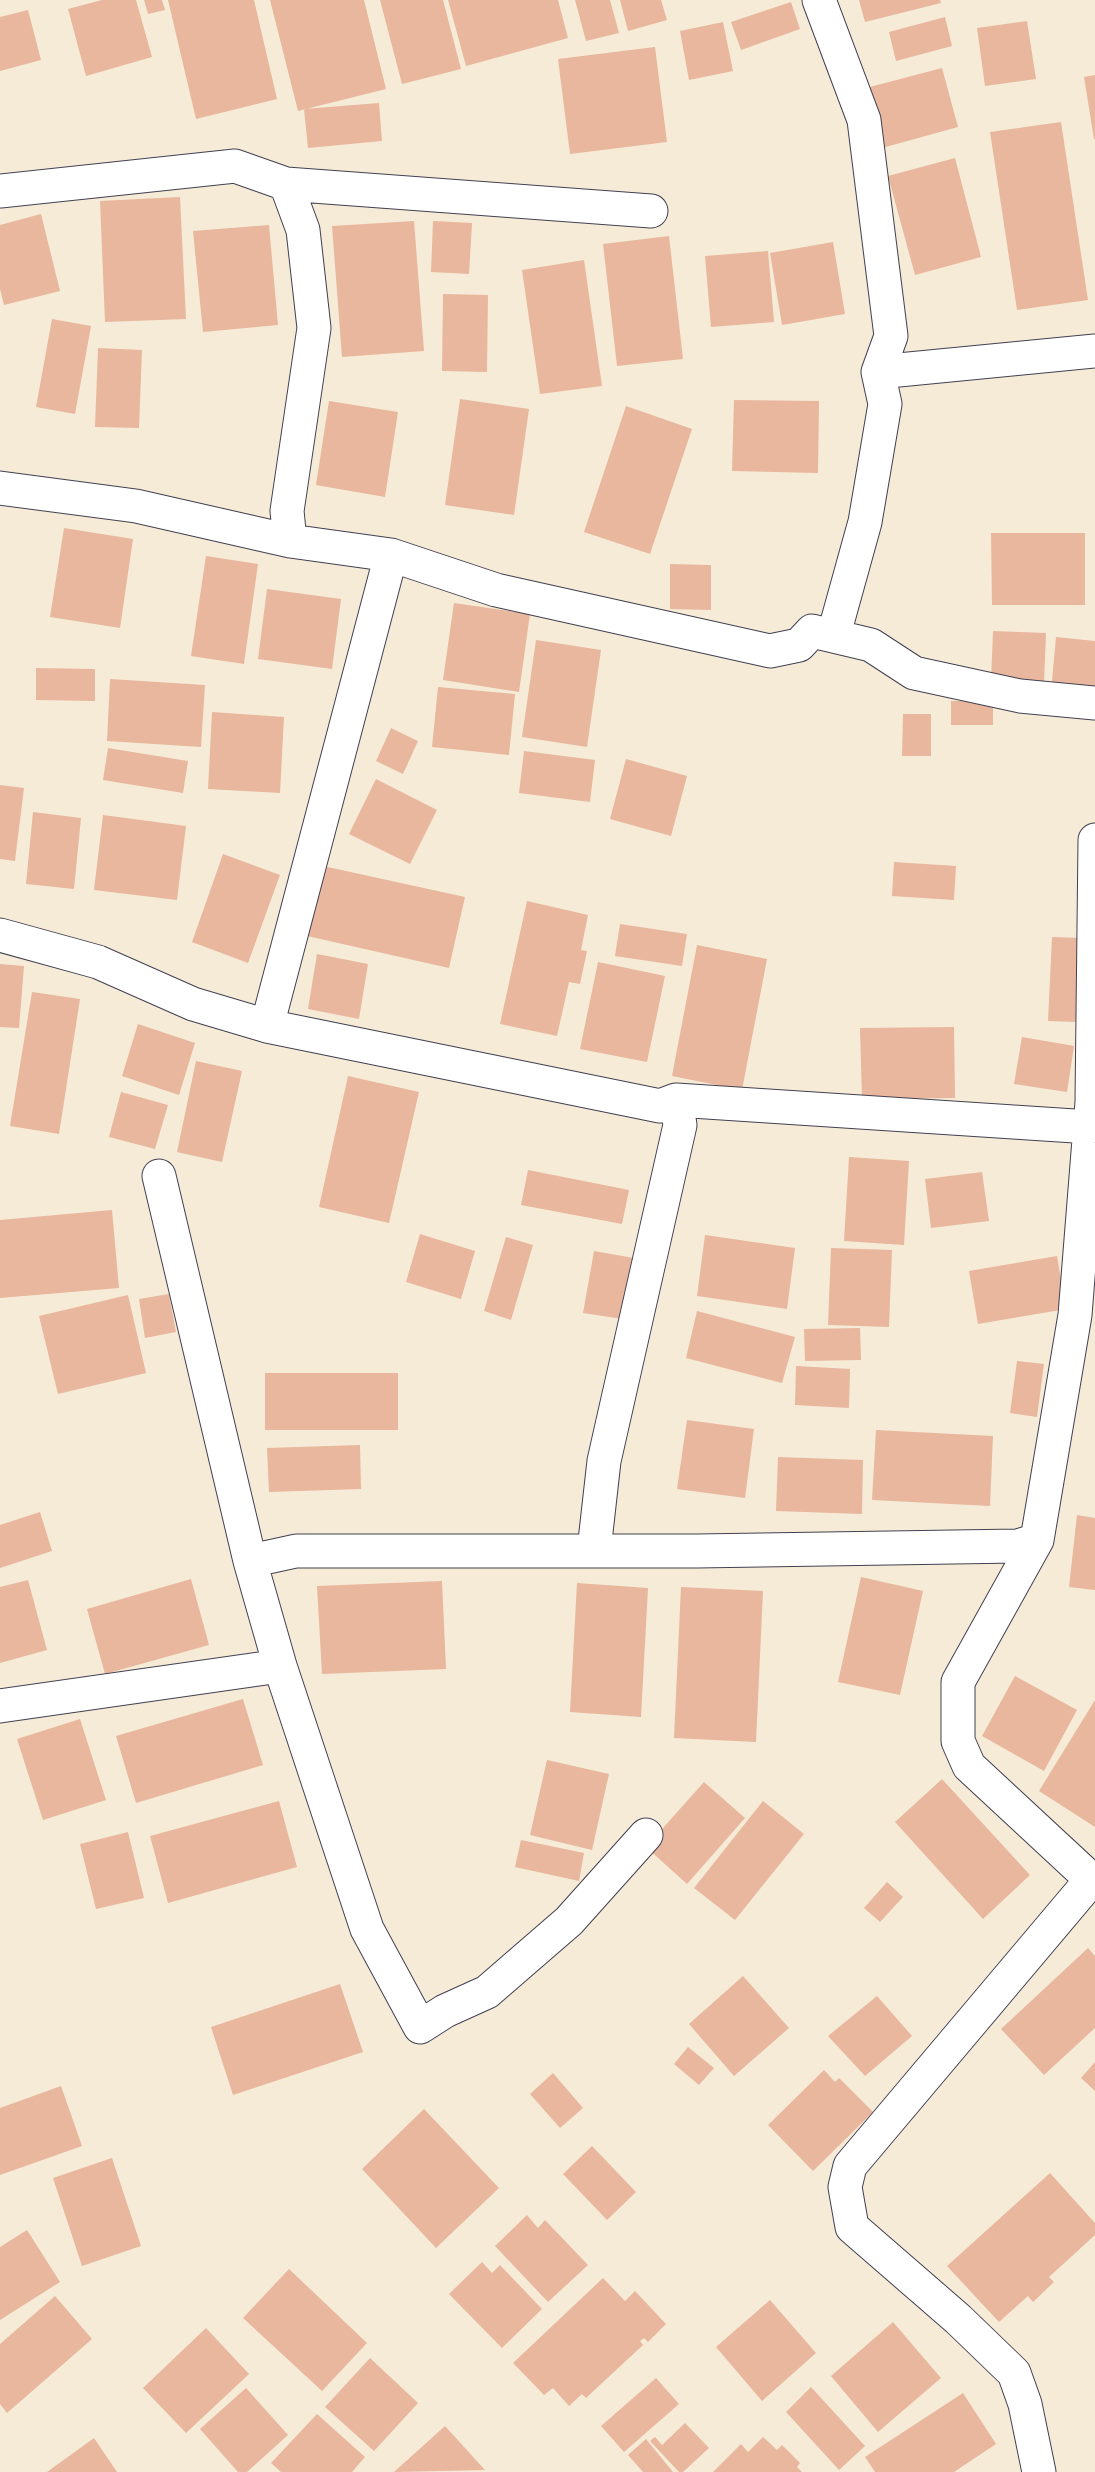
<!DOCTYPE html>
<style>
body{margin:0}
canvas{display:block;background:#f5ebd7}
</style>
<canvas width="1095" height="2472"></canvas>
<script>
const g = document.querySelector('canvas').getContext('2d');
g.lineJoin = 'round';
function paint(path, color) {
  g.fillStyle = color;
  g.fill(path, 'evenodd');
}
function trace(path, color, width, dash) {
  g.strokeStyle = color;
  g.lineWidth = width;
  g.lineCap = dash ? 'butt' : 'round';
  g.setLineDash(dash || []);
  g.stroke(path);
}
const building = new Path2D(`
 M102,0H136L152,57L86,76L68,9Z
 M144,0H162L165,10L148,14Z
 M168,0H254L277,99L196,119Z
 M270,0H364L386,89L298,111Z
 M380,0H443L461,69L402,84Z
 M448,0H558L568,38L466,66Z
 M575,0H610L619,33L586,41Z
 M620,0H661L667,20L628,31Z
 M859,0H940L941,3L865,22Z
 M791,2L800,29L741,50L731,22Z
 M28,10L41,60L0,71V17Z
 M945,17L952,46L896,61L889,32Z
 M1027,21L1036,79L985,86L977,28Z
 M723,22L733,71L689,80L680,31Z
 M655,47L667,142L570,154L558,59Z
 M942,68L958,127L882,148L866,88Z
 M1095,75V139H1094L1084,77Z
 M379,103L382,141L308,148L304,109Z
 M1061,122L1088,300L1017,310L990,132Z
 M955,158L981,257L915,275L888,176Z
 M180,197L186,319L105,322L100,201Z
 M41,214L60,291L4,305L0,289V225Z
 M414,221L424,351L342,357L332,226Z
 M433,221L472,223L469,274L431,272Z
 M269,225L278,325L203,332L193,231Z
 M669,236L683,359L617,366L603,244Z
 M833,242L845,314L782,325L770,253Z
 M768,251L774,322L711,327L705,256Z
 M584,260L602,386L540,394L522,270Z
 M443,294L488,295L487,372L442,371Z
 M52,319L91,326L75,414L36,407Z
 M98,348L142,350L139,428L95,427Z
 M460,399L529,409L514,515L445,505Z
 M734,400L819,401L818,473L732,471Z
 M329,401L398,412L385,497L316,485Z
 M626,406L692,429L650,554L584,532Z
 M64,528L133,539L120,628L50,617Z
 M991,533H1085V605H992Z
 M206,556L258,564L244,664L191,656Z
 M670,564L711,565V610L670,609Z
 M267,589L341,599L332,669L258,659Z
 M454,603L530,614L519,692L443,680Z
 M993,631L1046,633L1044,683L991,681Z
 M1056,637L1095,641V697L1051,692Z
 M536,640L601,650L587,747L522,737Z
 M36,668L95,669V701L36,700Z
 M110,679L205,685L201,747L107,741Z
 M438,687L515,694L509,755L432,747Z
 M951,701H993V725H951Z
 M212,712L284,717L280,793L208,789Z
 M903,714H931V756H902Z
 M391,728L418,741L403,774L376,761Z
 M108,748L188,761L183,793L103,780Z
 M524,751L595,760L590,802L519,793Z
 M626,759L687,776L671,836L610,819Z
 M376,779L437,810L410,864L349,834Z
 M0,785L24,788L15,861L0,859Z
 M33,812L81,818L74,889L26,884Z
 M103,815L186,826L177,900L94,890Z
 M223,854L280,875L248,963L192,942Z
 M894,862L956,866L954,900L892,896Z
 M323,866L465,897L449,968L307,936Z
 M527,901L588,915L581,950L587,951L580,984L569,982L557,1036L500,1024Z
 M620,924L687,934L682,966L615,956Z
 M1052,937L1082,938L1078,1022L1048,1021Z
 M697,945L767,959L742,1090L672,1076Z
 M317,954L368,964L359,1019L308,1009Z
 M598,962L665,976L647,1062L580,1049Z
 M0,964L24,966L19,1028L0,1027Z
 M32,992L80,999L59,1134L10,1126Z
 M138,1024L195,1043L179,1095L122,1076Z
 M954,1027L955,1098L862,1099L860,1028Z
 M1022,1037L1074,1046L1067,1092L1014,1084Z
 M196,1061L242,1071L222,1162L177,1152Z
 M348,1076L419,1092L389,1223L319,1207Z
 M121,1092L168,1105L155,1149L109,1137Z
 M849,1157L909,1161L904,1245L844,1241Z
 M528,1170L629,1190L622,1224L521,1205Z
 M982,1172L989,1221L931,1228L925,1179Z
 M112,1210L119,1288L0,1298V1220Z
 M420,1234L475,1251L461,1299L406,1282Z
 M705,1235L795,1248L787,1309L697,1296Z
 M506,1237L533,1245L511,1320L484,1311Z
 M831,1248L892,1250L889,1327L828,1325Z
 M594,1251L639,1259L629,1320L583,1313Z
 M1057,1256L1066,1309L978,1324L969,1271Z
 M169,1294L176,1332L145,1338L139,1299Z
 M128,1295L146,1373L58,1394L39,1316Z
 M697,1311L795,1337L782,1383L686,1358Z
 M860,1328L861,1360L805,1361L804,1329Z
 M1017,1361L1044,1364L1037,1417L1010,1413Z
 M796,1366L850,1369L849,1408L795,1405Z
 M265,1373H398V1430H265Z
 M687,1420L754,1429L745,1498L677,1489Z
 M876,1430L993,1436L990,1506L872,1500Z
 M360,1445L361,1489L269,1492L267,1448Z
 M778,1457L863,1460L862,1514L776,1511Z
 M40,1512L52,1551L0,1568V1525Z
 M1077,1515L1095,1518V1590L1069,1587Z
 M861,1577L923,1591L900,1695L838,1682Z
 M191,1579L209,1645L105,1674L87,1609Z
 M28,1580L47,1650L0,1663V1587Z
 M442,1581L446,1669L322,1674L317,1586Z
 M577,1583L648,1588L641,1717L570,1712Z
 M681,1587L763,1591L756,1742L674,1738Z
 M1015,1676L1077,1710L1044,1771L982,1736Z
 M243,1699L263,1765L136,1803L116,1736Z
 M1095,1700V1827L1039,1791Z
 M80,1719L106,1800L43,1820L17,1739Z
 M547,1760L609,1774L592,1850L530,1835Z
 M942,1779L1030,1875L983,1919L895,1822Z
 M704,1782L745,1818L687,1884L646,1847Z
 M279,1801L297,1867L168,1903L150,1836Z
 M763,1801L804,1834L735,1920L694,1888Z
 M128,1832L144,1898L96,1909L80,1844Z
 M521,1840L584,1853L579,1881L515,1867Z
 M887,1882L903,1897L880,1922L864,1908Z
 M1088,1948L1095,1956V2028L1044,2075L1001,2029Z
 M743,1976L789,2028L734,2076L689,2024Z
 M340,1984L363,2052L233,2095L211,2027Z
 M877,1996L912,2036L865,2076L828,2036Z
 M688,2047L714,2068L699,2085L674,2064Z
 M1095,2062V2091L1081,2078Z
 M824,2070L835,2082L839,2078L873,2112L813,2171L768,2125Z
 M553,2073L583,2108L560,2128L530,2094Z
 M61,2086L82,2146L0,2175V2108Z
 M424,2109L499,2188L436,2248L362,2169Z
 M592,2146L636,2192L607,2220L563,2174Z
 M112,2158L141,2246L82,2266L53,2178Z
 M1050,2173L1095,2223V2235L1049,2277L1054,2282L1033,2302L1028,2296L999,2322L947,2266Z
 M527,2215L538,2228L545,2220L588,2265L548,2302L495,2246Z
 M27,2230L60,2282L0,2320V2247Z
 M482,2262L492,2273L500,2265L542,2309L502,2348L449,2294Z
 M289,2269L367,2343L322,2391L243,2318Z
 M603,2278L625,2301L635,2291L666,2324L648,2342L644,2338L640,2341L643,2345L586,2398L582,2394L569,2406L553,2388L544,2395L513,2363Z
 M55,2296L92,2339L7,2413L0,2404V2344Z
 M770,2300L816,2353L762,2401L716,2347Z
 M893,2322L941,2378L878,2432L831,2376Z
 M206,2328L249,2374L186,2433L143,2388Z
 M370,2358L418,2403L374,2451L325,2407Z
 M656,2378L679,2404L624,2452L601,2426Z
 M811,2387L865,2446L839,2470L786,2412Z
 M246,2388L288,2435L247,2472H238L200,2429Z
 M963,2393L996,2444L954,2472H875L865,2457Z
 M317,2414L365,2457L352,2472H281L271,2463Z
 M685,2423L709,2448L683,2472H679L650,2441L655,2437L662,2445Z
 M445,2426L485,2470L394,2472Z
 M763,2437L777,2450L782,2445L800,2463L797,2467L802,2472H713L741,2444L748,2452Z
 M94,2438L117,2472H47Z
 M646,2439L673,2472H643L628,2455Z`);
const minor = new Path2D(`
 M819,0L864,120L891,336L878,372L885,404L865,522L837,623V636
 M286,184L303,230L314,328L287,511L290,541
 M0,191L235,166L286,184L651,211
 M878,372L1095,351
 M0,488L136,506L290,541L391,555L496,590L770,651L799,645L812,631L871,645L914,673L1020,696L1095,703
 M1095,840L1092,1102L1075,1315L1037,1540L958,1682V1741L969,1766L1095,1883
 M0,935L98,962L193,1004L267,1026L660,1106L676,1100L1090,1127
 M267,1026L391,555
 M159,1176L250,1561L280,1666L367,1929L420,2027L445,2011L487,1992L569,1921L646,1835
 M594,1550L604,1461L680,1125L676,1100
 M250,1561L296,1551H697L1018,1546L1037,1540
 M0,1706L280,1666
 M1039,2472L1025,2404L1014,2373L958,2319L852,2227L845,2187L850,2166L1092,1879`);
paint(building, '#e9b79d');
trace(minor, '#424052', 35);
trace(minor, '#fff', 33);
</script>
